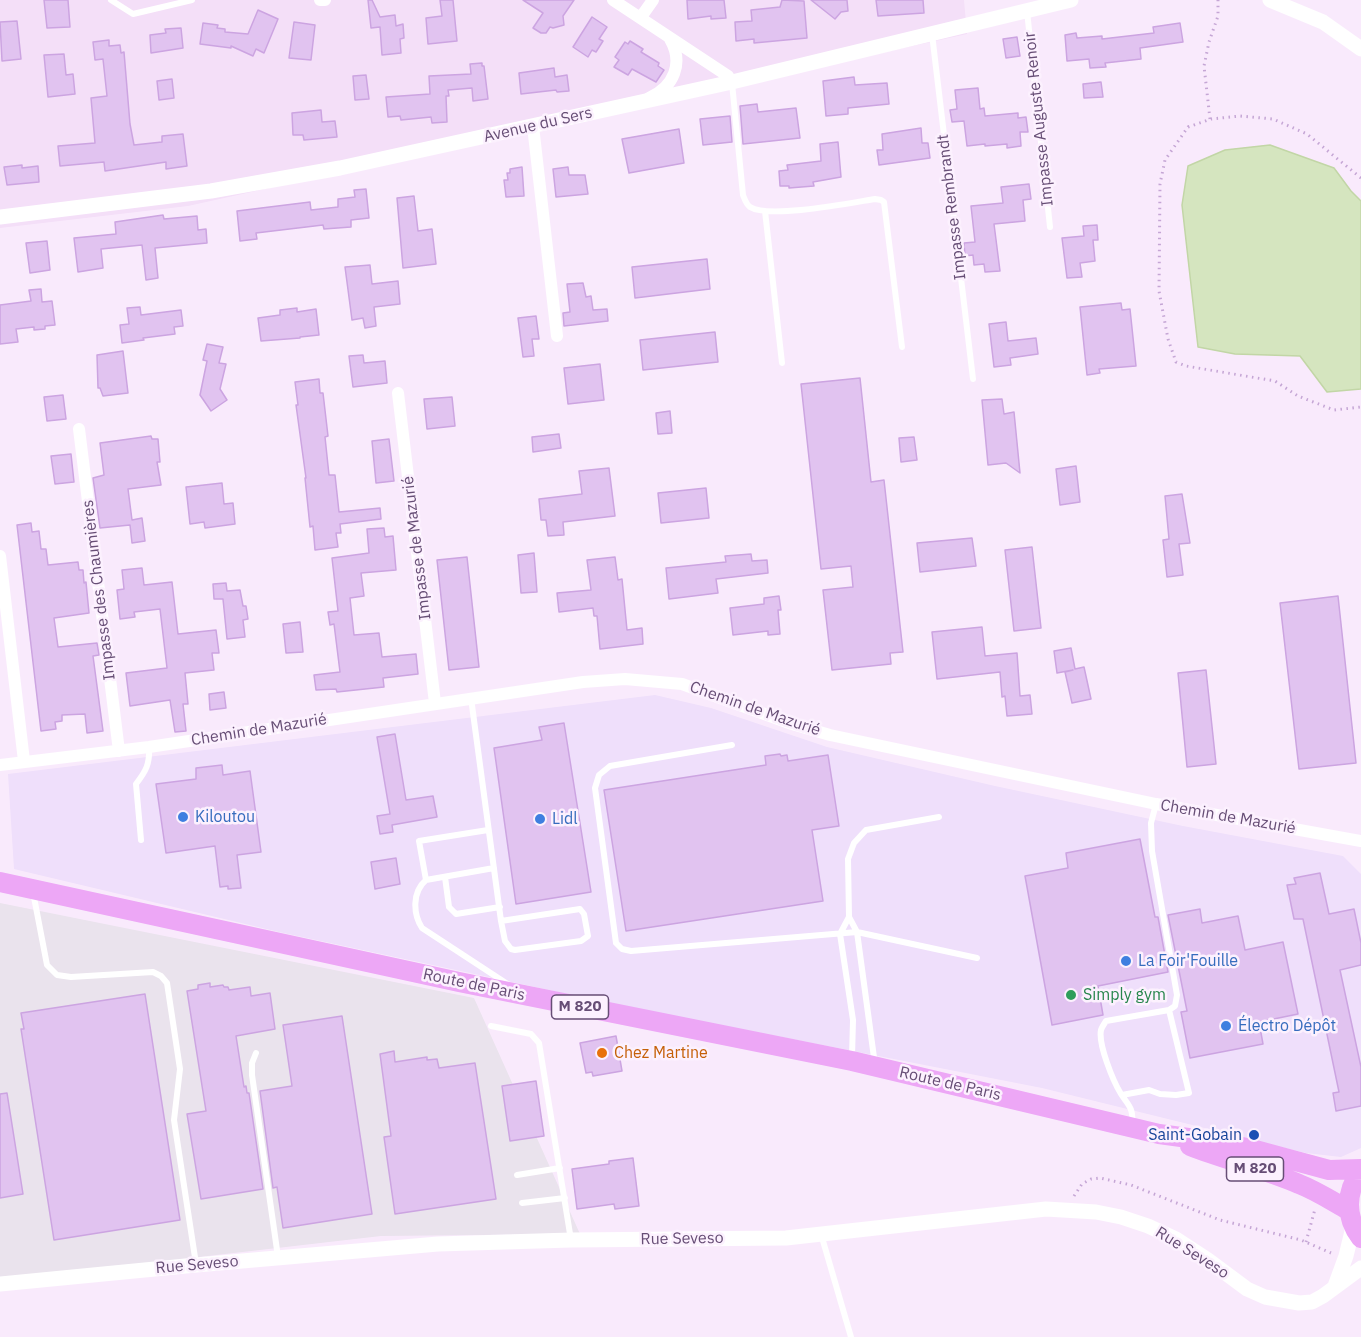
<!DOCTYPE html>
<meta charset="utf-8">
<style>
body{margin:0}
canvas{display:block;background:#f9eafc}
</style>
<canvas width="1361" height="1337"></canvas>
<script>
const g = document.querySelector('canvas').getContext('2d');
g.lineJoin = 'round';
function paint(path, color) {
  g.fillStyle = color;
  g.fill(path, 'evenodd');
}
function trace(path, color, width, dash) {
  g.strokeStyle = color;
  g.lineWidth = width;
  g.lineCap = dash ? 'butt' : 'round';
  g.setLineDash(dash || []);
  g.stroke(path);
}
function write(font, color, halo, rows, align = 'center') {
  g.font = font + ' "IBM Plex Sans",sans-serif';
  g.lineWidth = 5;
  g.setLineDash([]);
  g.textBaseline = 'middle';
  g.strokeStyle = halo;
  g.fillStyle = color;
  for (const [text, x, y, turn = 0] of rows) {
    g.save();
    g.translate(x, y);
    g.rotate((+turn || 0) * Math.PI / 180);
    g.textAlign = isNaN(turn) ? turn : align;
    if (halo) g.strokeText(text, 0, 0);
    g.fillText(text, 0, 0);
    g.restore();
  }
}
const residential = new Path2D(`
 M0,0H964L967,34L188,206L0,228Z`);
const commercial = new Path2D(`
 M655,695L711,708L827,747L995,786L1183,826L1343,856L1361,874V1148L1341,1157L1306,1153L1042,1088L628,1007L279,932L14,869L8,774Z`);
const industrial = new Path2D(`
 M0,903L474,998L580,1234L381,1236L0,1280Z`);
const water = new Path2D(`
 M1270,145L1334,168L1351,191L1361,201V389L1327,392L1300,356L1235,354L1198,347L1182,205L1188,166L1225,150Z`);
const building = new Path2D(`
 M44,0H68L70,27L47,28Z
 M368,0H372L380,17L395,15L396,26L403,24L404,38L400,39L401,53L382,55L380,27L371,28Z
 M440,0H453L457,41L428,44L426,18L442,16Z
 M523,0H574L563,16L564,25L553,28L550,27L546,33H541L533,28L543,13Z
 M687,0H724L726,18L711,19V16L688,19Z
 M782,0L804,1L807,38L754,43V39L736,41L735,22L752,21L751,10L780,7Z
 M811,0H847L848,11L841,12L835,19Z
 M876,0H923L924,13L878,16Z
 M258,10L278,19L264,53L256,49L253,56L231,46V48L200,44L203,23L218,25L217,28L225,29V32L248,34Z
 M592,17L607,27L599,39L603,41L596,52L592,50L588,57L573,47Z
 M17,21L21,59L2,61L0,22Z
 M294,22L315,25L311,60L289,58Z
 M1180,23L1183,42L1140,48L1141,59L1105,63L1106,67L1090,68L1089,59L1067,61L1065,35L1076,33L1077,38L1102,36V39L1154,33L1153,27Z
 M181,28L183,48L151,53L150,35L166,33L165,29Z
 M1017,37L1020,56L1006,58L1003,39Z
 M109,40V46L120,45L121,53L124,52L130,124L134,145L162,142V136L183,134L187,166L166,169V162L105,171L104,162L60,166L58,146L95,143L91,98L107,96L103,59L95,60L93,42Z
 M630,41L643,49L641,52L659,63L658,66L664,70L656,82L632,69L628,75L614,67L619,60L615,57L625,42L628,44Z
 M64,54L66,75L73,74L75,94L48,97L44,55Z
 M482,63V66H484L488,99L473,101L472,88L448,90L449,96H446L447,122L432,123L431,117L401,120L400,116L388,117L386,97L430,94L429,76L471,74L470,64Z
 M554,68L555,77L567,75L569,91L557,92L556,90L521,94L519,73Z
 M366,75L369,99L355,100L353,76Z
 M854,77L855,85L887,83L889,104L848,108V114L826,116L823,81Z
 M172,79L174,98L159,100L157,81Z
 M1101,82L1103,97L1084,98L1083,84Z
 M978,88L980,109L984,108L985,116L1018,113V118L1026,117L1028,132H1020L1021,146L1007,148V144L985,146V144L967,146L964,121L952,122L950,110L957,109L955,90Z
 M757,104L758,112L796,108L800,138L743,144L740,106Z
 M321,110L322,122L335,121L337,137L304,140L303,135H293L292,113Z
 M730,116L732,142L703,145L700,119Z
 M921,128L922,143H928L930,158L879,165L877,150H883L882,134Z
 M679,129L684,163L629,173L622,139Z
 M838,142L841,177L813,182L814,186L789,188V186H780L779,171L788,170L787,165L821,161L820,144Z
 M22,165V168L38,166L39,182L7,185L4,167Z
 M522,167L524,196L506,197L504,180H508L507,173H510V169Z
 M568,167L569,175H585L588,194L556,197L553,169Z
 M1029,184L1031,199L1023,200L1025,221L994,224L1000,271L985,272L984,264L974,265L973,255L965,256L964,243L975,242L971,206L1003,203L1001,187Z
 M366,189L369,218L351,220V227L324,229L323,225L256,233L257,239L240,241L237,211L310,202L311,210L338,207V199L355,197L354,190Z
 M414,196L418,231L432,229L436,264L403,268L397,198Z
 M163,215L164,219L197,216L198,230L206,229L207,243L155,248L158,278L146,280L142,245L101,249L103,268L78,272L74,238L116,234L115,222Z
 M1097,225L1098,240H1093L1095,261L1080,263L1082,277L1067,278L1062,238L1084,236L1083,226Z
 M47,241L50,270L30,273L26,243Z
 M707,259L710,289L635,298L632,267Z
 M370,265L372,284L398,281L400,304L374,307L376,326L365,328L363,318L352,320L345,267Z
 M583,283L586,297L591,296L593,310L607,309L608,321L564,326L563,313L570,312L567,284Z
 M41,289L42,302L52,301L55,325L45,326V329L34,330V327L16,329L18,342L0,344V305L31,301L29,290Z
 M1121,303L1122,310L1130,309L1136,366L1099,369L1100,373L1087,375L1080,307Z
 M140,307L141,315L181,310L183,326L174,327L175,334L143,338L144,340L122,343L120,325L129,324L127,308Z
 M297,308V312L316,309L319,335L300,337V338L261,341L258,318L280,315V310Z
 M536,316L539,339H532L534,356L523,357L518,318Z
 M1006,322L1008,341L1036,338L1038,354L1010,358L1011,365L994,367L989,324Z
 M715,332L718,362L643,370L640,340Z
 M207,344L223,347L219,363L226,364L220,389L227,400L211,411L200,395L207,361L203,360Z
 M123,351L128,393L103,396L100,388H98L97,355Z
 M363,355L364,363L385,361L387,383L353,387L349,356Z
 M600,364L604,400L568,404L564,368Z
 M860,378L871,482L884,480L903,652L890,653L891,664L832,670L823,590L853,587L851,566L821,569L801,384Z
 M319,379L320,393H323L328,436L325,437L329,475H335L339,512L380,508L381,519L340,524L341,533H336L338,547L315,550L313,526L310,527L305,478H306L296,405H298L295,382Z
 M63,395L66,419L47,421L44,397Z
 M452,397L455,426L427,429L424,399Z
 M1002,399L1004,414L1014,412L1020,473L1006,463L988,465L982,400Z
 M670,411L672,433L658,434L656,413Z
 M559,434L561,448L533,452L532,437Z
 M151,436L152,439H158L160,462H157L161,485L128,489L132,520L142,518L145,541L132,543L130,525L100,528L93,478L104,475L100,443Z
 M914,437L917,460L901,462L899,438Z
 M389,439L394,481L376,483L372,441Z
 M71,454L74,482L55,484L51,456Z
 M1076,466L1080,502L1060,505L1056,469Z
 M609,468L615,516L563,522L564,535L548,536L546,520H541L539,499L582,494L579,471Z
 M222,483L224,504L233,503L235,524L205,528L204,522L190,524L186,487Z
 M706,488L709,518L661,523L658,493Z
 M1182,494L1190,543L1179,544L1183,575L1167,577L1163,540L1169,539L1165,496Z
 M31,523L32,532L39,531L41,549H46L48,565L78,562L79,570H83L84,583L86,582L89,613L54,618L58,647L97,643L99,655L93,656L103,731L87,733L85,714L62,715V721L55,722L56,729L41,731L17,525Z
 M384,528L385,537L393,536L396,570L361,573L364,596L350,598L354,635L379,633L382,657L416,654L418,674L383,678L384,687L337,692L336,689L316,690L314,675L340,672L334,624L330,625L328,612L338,611L332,558L369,553L367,529Z
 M972,538L976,566L920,572L917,543Z
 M1032,547L1041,628L1014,631L1005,550Z
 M534,553L537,592L521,593L518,555Z
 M751,554L752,561L767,560L768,573L716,579L718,593L669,599L666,568L726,562L725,556Z
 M467,557L479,667L449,670L437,560Z
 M615,557L618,580L622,579L627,630L642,628L643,644L600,649L597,616H594L593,608L559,612L557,593L591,590L587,560Z
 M142,568L144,585L172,582L178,634L216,630L219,653H212L214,670L185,673L188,704H183L186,731L175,732L170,700L130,706L126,673L167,668L160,609L134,612L135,617L120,619L117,590L124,589L122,570Z
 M226,583L227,591L240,590L243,606H246L248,619L243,620L245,637L227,639L223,599H214L213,584Z
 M779,596L781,610H778L780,634L768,635V631L733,635L730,608L764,604V598Z
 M1338,596L1356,763L1299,769L1280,603Z
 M300,622L303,652L286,653L283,624Z
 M982,627L985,656L1017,653L1020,696L1030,695L1032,714L1007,716L1005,696L1002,697L1000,672L937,679L932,632Z
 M1071,648L1075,669L1084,667L1091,699L1072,703L1065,672L1073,670L1057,673L1054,651Z
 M1206,670L1216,764L1187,767L1178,673Z
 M224,692L226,708L210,710L209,694Z
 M564,723L591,892L516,904L494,748L542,740L539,727Z
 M395,734L406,800L433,796L437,817L392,825L393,832L380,834L377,816L390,814L377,737Z
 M780,754L781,756L787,755L788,761L828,755L839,826L812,830L823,901L626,931L604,790L766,765L765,756Z
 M222,765L223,775L250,771L261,852L237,855L241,888L228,889V886L220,887L215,846L166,853L156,784L196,779V768Z
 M1140,839L1155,917H1158L1168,972L1098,986L1103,1015L1052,1025L1025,876L1068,868L1066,853Z
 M396,858L400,884L375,889L371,862Z
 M1320,873L1329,914L1354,909L1361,943V965L1340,970L1361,1067V1106L1336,1111L1333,1093L1339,1092L1303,919H1294L1287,885L1296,884L1294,878Z
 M1200,909L1202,923L1238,916L1245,950L1283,942L1298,1014L1259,1022L1263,1044L1190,1058L1181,1012L1187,1011L1168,915Z
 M210,983V987L223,985L224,987H228L229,990L250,987L251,996L270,993L275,1029L236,1036L244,1087L246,1086L247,1093H249L263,1189L201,1199L187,1114L206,1111L187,991L198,989V985Z
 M145,994L180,1220L54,1240L21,1029H24L21,1013Z
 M342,1016L372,1214L283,1228L277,1187L273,1188L260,1091L292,1086L283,1025Z
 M616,1036L622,1071L593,1076L592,1072L586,1073L580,1043Z
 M394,1051L395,1062L427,1057V1060L437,1059L439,1068L475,1063L496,1199L395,1214L384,1137L391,1136L380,1054Z
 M536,1081L544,1136L510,1141L502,1086Z
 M7,1093L23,1194L0,1198V1094Z
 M633,1158L639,1206L615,1209L614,1204L577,1209L572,1169L609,1164V1161Z`);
const path = new Path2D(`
 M1210,119L1204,66L1209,42L1218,16V0
 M1361,178L1307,134L1273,119L1240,116L1211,119L1188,127L1165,160L1160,184L1159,291L1168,339L1176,362L1186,366L1275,381L1298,396L1334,410L1361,407
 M1074,1196L1082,1184L1091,1179L1100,1178L1131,1185L1220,1220L1301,1240L1331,1253
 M1306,1242L1315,1209`);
const service = new Path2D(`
 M111,0L133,14L192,0
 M1027,11L1050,227
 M932,34L973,379
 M732,83L743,195C745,200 746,204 750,207C769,219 850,203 875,199L881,200L884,202L902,347
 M765,211L782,363
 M471,698L501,921L505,941L511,949L515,950L581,941L588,936L584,914L580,909L501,921
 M732,745L610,766L599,775L595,788L616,943L622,949L631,951L857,932L977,958
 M141,840L136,784C146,771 150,764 149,747
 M494,868L426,880C412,892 413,914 422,928L509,985
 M445,877L449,907L456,914L500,907
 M426,880L419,841L488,830
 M33,892L47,965L57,975L71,977L153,972L161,976L167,983L180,1069L174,1120L196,1264
 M849,917L840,934L853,1020L852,1057
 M491,1026L531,1034L539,1043L571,1240
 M256,1053L252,1063V1075L278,1257
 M875,1065L857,932L849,917L848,859L854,843L866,830L939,817
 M1122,1095L1149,1090L1160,1094L1176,1095L1189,1093L1169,1010
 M1132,1124C1134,1108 1128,1105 1121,1094C1113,1081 1098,1044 1101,1030C1102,1027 1104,1024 1106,1021L1169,1010L1175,1006L1177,995L1152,851L1151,823L1156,804
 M517,1175L560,1168
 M522,1203L565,1198
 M821,1234L851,1337`);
const minor = new Path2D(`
 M320,0H325
 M613,0L728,76L732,82
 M641,17L653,0
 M649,98C674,87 684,63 670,39
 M533,126L557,336
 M398,393L435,703
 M79,429L119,751
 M0,556L24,761
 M0,765L149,747L583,682L625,679L682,684L792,724L830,735L1156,804L1361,841`);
const tertiary = new Path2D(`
 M1270,0L1323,22L1361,49
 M0,217L211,191L340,168L732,82L1071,0
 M0,1284L196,1265L438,1244L571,1240L786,1238L1046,1209L1096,1212L1121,1217L1148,1226L1176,1239L1208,1260L1247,1289L1265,1297L1299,1303L1312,1302L1323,1296L1361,1268
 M1335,1286L1346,1256L1353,1227`);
const primary = new Path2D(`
 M0,882L459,982L852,1061L1159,1134L1225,1143L1255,1150L1329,1170L1361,1169
 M1190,1146C1226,1160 1264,1169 1299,1184C1317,1191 1332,1201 1348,1210
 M1361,1171C1345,1192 1345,1217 1361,1238`);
const markers = [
 [183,817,6,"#3f7fe0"],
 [540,819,6,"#3f7fe0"],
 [1126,961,6,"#3f7fe0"],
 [1071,995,6,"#2e9e5b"],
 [1226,1026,6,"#3f7fe0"],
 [602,1053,6,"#e8710a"],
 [1254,1135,6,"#1a4fb4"]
];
const shields = [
 [580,1007,57],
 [1255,1169,57]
];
const shieldNames = [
 ["M 820",580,1007],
 ["M 820",1255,1169]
];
const streetNames = [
 ["Impasse Auguste Renoir",1039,119,-96],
 ["Avenue du Sers",538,125,-13],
 ["Impasse Rembrandt",952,207,-97],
 ["Impasse de Mazurié",417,548,-97],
 ["Impasse des Chaumières",99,590,-97],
 ["Chemin de Mazurié",755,709,19],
 ["Chemin de Mazurié",259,730,-9],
 ["Chemin de Mazurié",1228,817,10],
 ["Route de Paris",474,985,12],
 ["Route de Paris",950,1084,13],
 ["Rue Seveso",682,1239,-1],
 ["Rue Seveso",1192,1253,32],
 ["Rue Seveso",197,1265,-5]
];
const shopNames = [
 ["Kiloutou",195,817],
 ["Lidl",552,819],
 ["La Foir'Fouille",1138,961],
 ["Électro Dépôt",1238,1026]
];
const leisureNames = [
 ["Simply gym",1083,995]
];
const foodNames = [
 ["Chez Martine",614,1053]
];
const transitNames = [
 ["Saint-Gobain",1242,1135]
];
paint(residential, '#f4dff8');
paint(commercial, '#efdffb');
paint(industrial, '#eae3ed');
paint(water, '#d5e5bf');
trace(water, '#c2d6a6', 1.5);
paint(building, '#e1c3f0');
trace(building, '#cca4e1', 1.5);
trace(path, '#c5a6d5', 3, [1.5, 4.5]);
trace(service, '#fff', 6);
trace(minor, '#fff', 12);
trace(tertiary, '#fff', 15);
trace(primary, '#eda7f6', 20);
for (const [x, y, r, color] of markers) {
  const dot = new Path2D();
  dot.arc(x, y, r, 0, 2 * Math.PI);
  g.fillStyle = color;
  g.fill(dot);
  trace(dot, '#fcf1fe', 2);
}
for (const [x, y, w] of shields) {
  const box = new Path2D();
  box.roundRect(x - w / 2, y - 12, w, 24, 4.5);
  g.fillStyle = '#fcf1fe';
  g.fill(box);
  trace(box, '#674e76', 1.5);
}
write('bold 15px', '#674e76', null, shieldNames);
write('16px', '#674e76', '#fcf1fe', streetNames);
write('16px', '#366cbe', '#fcf1fe', shopNames, 'left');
write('16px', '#27864d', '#fcf1fe', leisureNames, 'left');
write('16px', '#c56008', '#fcf1fe', foodNames, 'left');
write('16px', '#164399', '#fcf1fe', transitNames, 'right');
</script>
